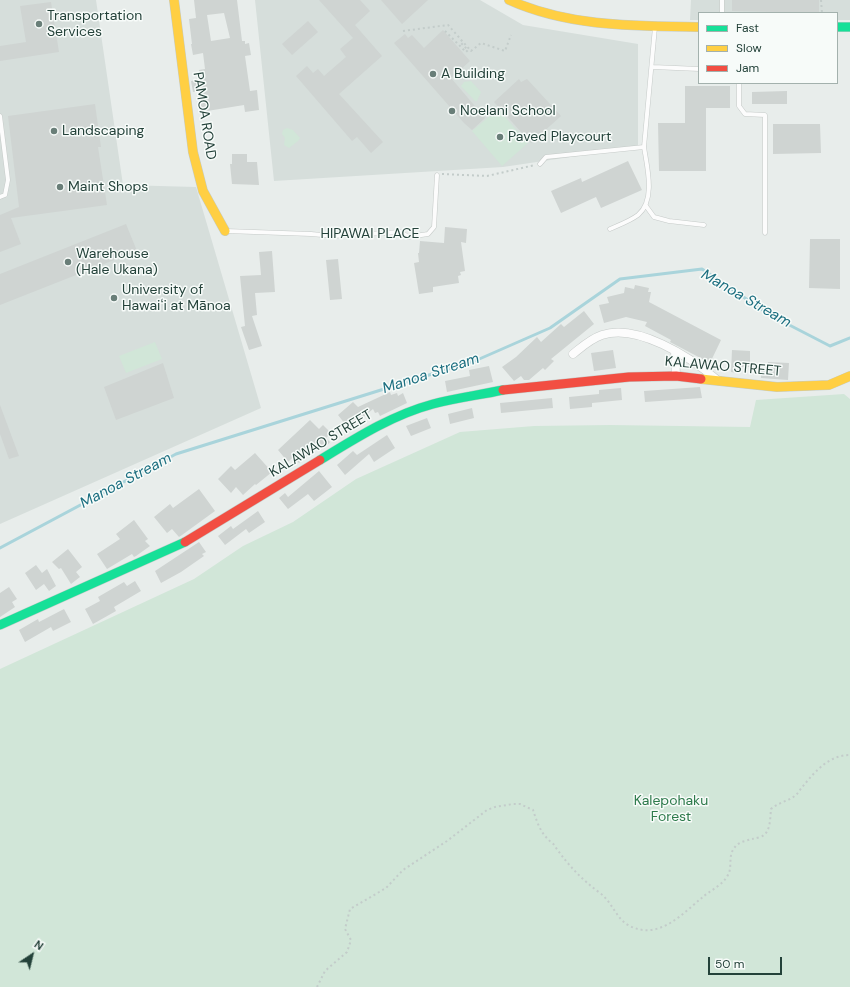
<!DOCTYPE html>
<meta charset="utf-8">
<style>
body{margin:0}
#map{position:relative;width:850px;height:987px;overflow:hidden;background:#e8edeb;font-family:"DM Sans",sans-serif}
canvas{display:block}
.legend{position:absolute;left:698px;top:12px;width:140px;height:72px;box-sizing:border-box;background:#f7fbf9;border:1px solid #a3b1ad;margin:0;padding:5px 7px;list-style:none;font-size:12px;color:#24423a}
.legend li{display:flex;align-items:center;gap:8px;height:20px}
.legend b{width:20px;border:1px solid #a3b1ad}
.north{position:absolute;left:12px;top:935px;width:40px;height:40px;-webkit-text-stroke:3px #f7fbf9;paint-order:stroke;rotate:35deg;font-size:11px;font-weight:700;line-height:16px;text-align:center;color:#24423a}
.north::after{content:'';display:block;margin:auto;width:14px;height:18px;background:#24423a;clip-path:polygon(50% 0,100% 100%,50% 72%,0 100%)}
.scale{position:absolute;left:708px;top:957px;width:74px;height:18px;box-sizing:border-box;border:2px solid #24423a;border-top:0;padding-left:5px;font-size:12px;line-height:14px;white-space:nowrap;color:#24423a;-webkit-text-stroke:3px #f7fbf9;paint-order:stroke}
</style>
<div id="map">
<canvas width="850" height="987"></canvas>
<ul class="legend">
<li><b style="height:5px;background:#16e098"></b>Fast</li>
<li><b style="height:5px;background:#ffcf43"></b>Slow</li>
<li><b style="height:5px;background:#f24e42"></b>Jam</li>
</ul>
<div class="north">N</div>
<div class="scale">50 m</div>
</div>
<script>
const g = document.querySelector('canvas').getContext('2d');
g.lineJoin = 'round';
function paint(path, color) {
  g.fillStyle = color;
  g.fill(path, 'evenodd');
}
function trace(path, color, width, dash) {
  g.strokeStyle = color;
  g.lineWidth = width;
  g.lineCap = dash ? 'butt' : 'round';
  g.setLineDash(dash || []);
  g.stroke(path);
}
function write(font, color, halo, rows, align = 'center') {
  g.font = font + ' "DM Sans",sans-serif';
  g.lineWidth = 3;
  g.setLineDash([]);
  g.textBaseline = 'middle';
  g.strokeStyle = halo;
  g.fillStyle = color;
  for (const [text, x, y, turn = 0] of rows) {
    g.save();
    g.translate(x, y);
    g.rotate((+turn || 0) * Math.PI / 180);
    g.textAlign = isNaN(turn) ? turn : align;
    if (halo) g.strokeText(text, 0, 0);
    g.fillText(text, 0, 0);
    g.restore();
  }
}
const built = new Path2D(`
 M0,0H96L123,185L196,187L261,408L0,524Z
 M255,0H480L523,25L638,44V147L503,167L274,181Z
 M691,0H850V20H837V13H699V20H690Z`);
const green = new Path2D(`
 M471,81L481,92L477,101H475L461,86L464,82Z
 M498,109L528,143L502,166L472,131Z
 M287,128L293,130L300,138L298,141L289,148L284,145L285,138L282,134L283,130Z
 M155,342L162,359L126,373L119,356Z
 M844,394L850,399V987H0V669L194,579L243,546L293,522L356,479L460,432L534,426L610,425L750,427L756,400Z`);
const stream = new Path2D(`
 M0,548L176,454L477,360L550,328L620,279L702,269L770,315L830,346L850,338`);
const building = new Path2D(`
 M194,0H237L242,41H245V44L249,43L251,55L245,56L250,91L257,90L259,110L245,112L244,105L201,112L199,91L193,92L191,81L201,80L199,70L205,69L203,53L193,55L191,44H192L189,19L196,18ZM224,13L230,38L211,41L207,15Z
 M319,0H360L370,11L355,25L382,56L339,94L383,142L371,153L357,137L352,141L296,76L307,66L313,73L318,69L324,76L346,57L340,49L353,38Z
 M381,0H428L402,24Z
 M732,0H819V13L732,11Z
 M51,2L59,52L0,61V46L26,42L20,6Z
 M308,21L318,32L292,55L282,44Z
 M443,30L470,61L451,78L485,118L472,130L464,123L394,43L405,34L408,38L412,35L424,48Z
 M519,79L521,82L527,79L561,116L531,143L494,102Z
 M685,86H730V108H706V171H659L658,123H685Z
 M787,91V104H752V92Z
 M95,104L101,147H98L107,205L11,218L21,244L0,252V215L19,207L8,116Z
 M773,124H820L821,153L773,154Z
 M232,154H247V162H257L259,185L232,184L230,164H232Z
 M628,161L642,190L601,208L596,197L561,213L551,191L581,178L582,182Z
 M126,224L137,251L0,305V274Z
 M445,227L467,229L466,243L461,242L465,271L460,272L461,275L458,276L459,283L433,287V292L419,294L414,263L419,262L418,253H419L420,241L444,243Z
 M810,239H840V289L809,288Z
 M272,251L275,292L255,293L257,315L252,316L262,346L249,350L241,327L245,326L240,276L261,275L259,252Z
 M338,259L342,299L330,300L326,260Z
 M635,285L649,288L648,292H651L649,302L721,340L710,363L670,342L671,340L645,326L647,322L626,317L604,323L599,305L609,303L607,297L624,293L625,287L634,289Z
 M584,311L594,324L551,359L554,361L545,370L543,368L529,380H524L521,376L514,381L502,367L516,357L537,337L541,342L561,324L564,327Z
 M613,350L616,368L594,371L591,353Z
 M732,350L750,351V367H740L739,373L731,372Z
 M768,362L789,363L788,380L761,378V369L768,370Z
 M163,363L174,398L116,420L104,387Z
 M489,366L493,382L447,392L445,381L470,376L469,370Z
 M700,387L702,398L645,402L644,391Z
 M621,388L622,400L592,403V407L570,409L569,397L599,394V390Z
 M390,392L391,395L397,393L398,396L403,393L407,403L380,416L378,412L375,413L373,409L349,429L338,415L353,402L358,407Z
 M552,398L553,408L501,413L500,403Z
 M0,405L19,456L9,459L0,434Z
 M472,408L474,418L450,424L448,414Z
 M427,418L431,428L411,436L406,426Z
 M310,420L319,429L323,425L331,433L326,438L330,442L324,449L319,445L299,463L293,457L288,462L278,450Z
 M387,435L395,448L374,462L369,454L345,475L337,465L353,451L357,455Z
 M255,453L272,472L256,485L255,484L243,495L236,487L231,493L218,479L231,466L235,470Z
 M319,471L332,487L314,501L308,494L288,509L279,498L285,493L288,497Z
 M199,489L215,511L182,535L179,537L172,529L167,533L154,517L170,504L173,508Z
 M258,511L265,522L249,533L246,529L225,545L218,536L231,526L233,529Z
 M134,520L148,539L145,541L150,546L136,556L134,557L132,554L107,569L97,554L120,539L116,534Z
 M199,542L206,552L202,554L204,556L181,572L161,583L155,571Z
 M68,549L82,567L76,572L80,577L71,584L61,568L59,569L52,562Z
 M36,565L42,573L47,569L56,586L49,591L44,584L36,590L25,573Z
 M135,581L141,591L114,607L116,611L93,624L85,609L100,601L98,597L124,582L127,586Z
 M9,587L17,599L12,602L15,607L0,617V593Z
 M64,609L71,622L53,631L51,627L25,642L19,630L38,619L39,622Z`);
const path = new Path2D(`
 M821,0L822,13
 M403,31L448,25L471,51L481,43L505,51L511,35
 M445,31L466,52L468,50L460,42L462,40
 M442,174L487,176L535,165
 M317,987L325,971L347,952L351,940L345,929L350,909L386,888L403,870L447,841L487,810L495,807L513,804H520L533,810C536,819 540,832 548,839C550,842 553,843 554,845C568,865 581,879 600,893C612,902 616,918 628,925C659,942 683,913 704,896C713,889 724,884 729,873C732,864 728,855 735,847C737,844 741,842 745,841C750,839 754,839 760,837C771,834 770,818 771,809C779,802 789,801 796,795C799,792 801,788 804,785C816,770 830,755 850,755`);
const lane = new Path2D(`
 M722,13V0
 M653,67L699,69
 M739,83V106L745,114L765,115V233
 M0,116L8,180L5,195L0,197
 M540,164L546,157L644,147L655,27
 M646,206L654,217L669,221L704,225
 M610,229C619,225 630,221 638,215C656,200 647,167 644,147
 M226,231L311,234L333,236L401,232L408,237L428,234L434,227L437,175`);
const street = new Path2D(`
 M675,351L676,376
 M573,354C582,347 590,339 602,335C637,323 690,357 716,379`);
const fast = new Path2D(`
 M837,27H850
 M320,460C356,438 392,415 433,404C456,398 480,395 503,390
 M0,625L185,542`);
const slow = new Path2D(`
 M174,0L193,152L203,191L225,231
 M509,0C569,27 634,26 699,27
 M701,379L777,387L829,385L850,376`);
const jam = new Path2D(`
 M503,390L629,377L676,376L701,379
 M185,542L320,460`);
const markers = [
 [39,24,4,"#697e78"],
 [433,74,4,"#697e78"],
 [452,111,4,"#697e78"],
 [54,131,4,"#697e78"],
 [500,137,4,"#697e78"],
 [60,187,4,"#697e78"],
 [68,262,4,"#697e78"],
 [114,298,4,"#697e78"]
];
const poiNames = [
 ["Transportation",47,16],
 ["Services",47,32],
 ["A Building",441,74],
 ["Noelani School",460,111],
 ["Landscaping",62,131],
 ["Paved Playcourt",508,137],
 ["Maint Shops",68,187],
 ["Warehouse",76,254],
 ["(Hale Ukana)",76,270],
 ["University of",122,290],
 ["Hawaiʻi at Mānoa",122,306]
];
const streetNames = [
 ["PAMOA ROAD",204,116,81],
 ["HIPAWAI PLACE",370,234],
 ["KALAWAO STREET",723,367,5],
 ["KALAWAO STREET",321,444,-31]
];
const parkNames = [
 ["Kalepohaku",671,801],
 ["Forest",671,817]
];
const waterNames = [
 ["Manoa Stream",746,299,30],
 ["Manoa Stream",431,374,-18],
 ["Manoa Stream",126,481,-28]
];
paint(built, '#d6dedb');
paint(green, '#d1e6d8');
trace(stream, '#a9d4db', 3);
paint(building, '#cfd4d2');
trace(lane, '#c5cac8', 5);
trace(street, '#c5cac8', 9);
trace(fast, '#c3cbc8', 10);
trace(slow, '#c3cbc8', 10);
trace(jam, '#c3cbc8', 10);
trace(path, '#c3ccca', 2, [2, 3]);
trace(lane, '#fcfcfc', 4);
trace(street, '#fcfcfc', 8);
trace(fast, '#16e098', 9);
trace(slow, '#ffcf43', 9);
trace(jam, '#f24e42', 9);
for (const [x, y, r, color] of markers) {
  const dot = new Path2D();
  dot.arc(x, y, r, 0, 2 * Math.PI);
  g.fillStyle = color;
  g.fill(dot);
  trace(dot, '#f7fbf9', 1.5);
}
write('14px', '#24423a', '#f7fbf9', poiNames, 'left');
write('14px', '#24423a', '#f7fbf9', streetNames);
write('14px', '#2d7a4b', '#f7fbf9', parkNames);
write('italic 15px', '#1c6f80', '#f7fbf9', waterNames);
</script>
